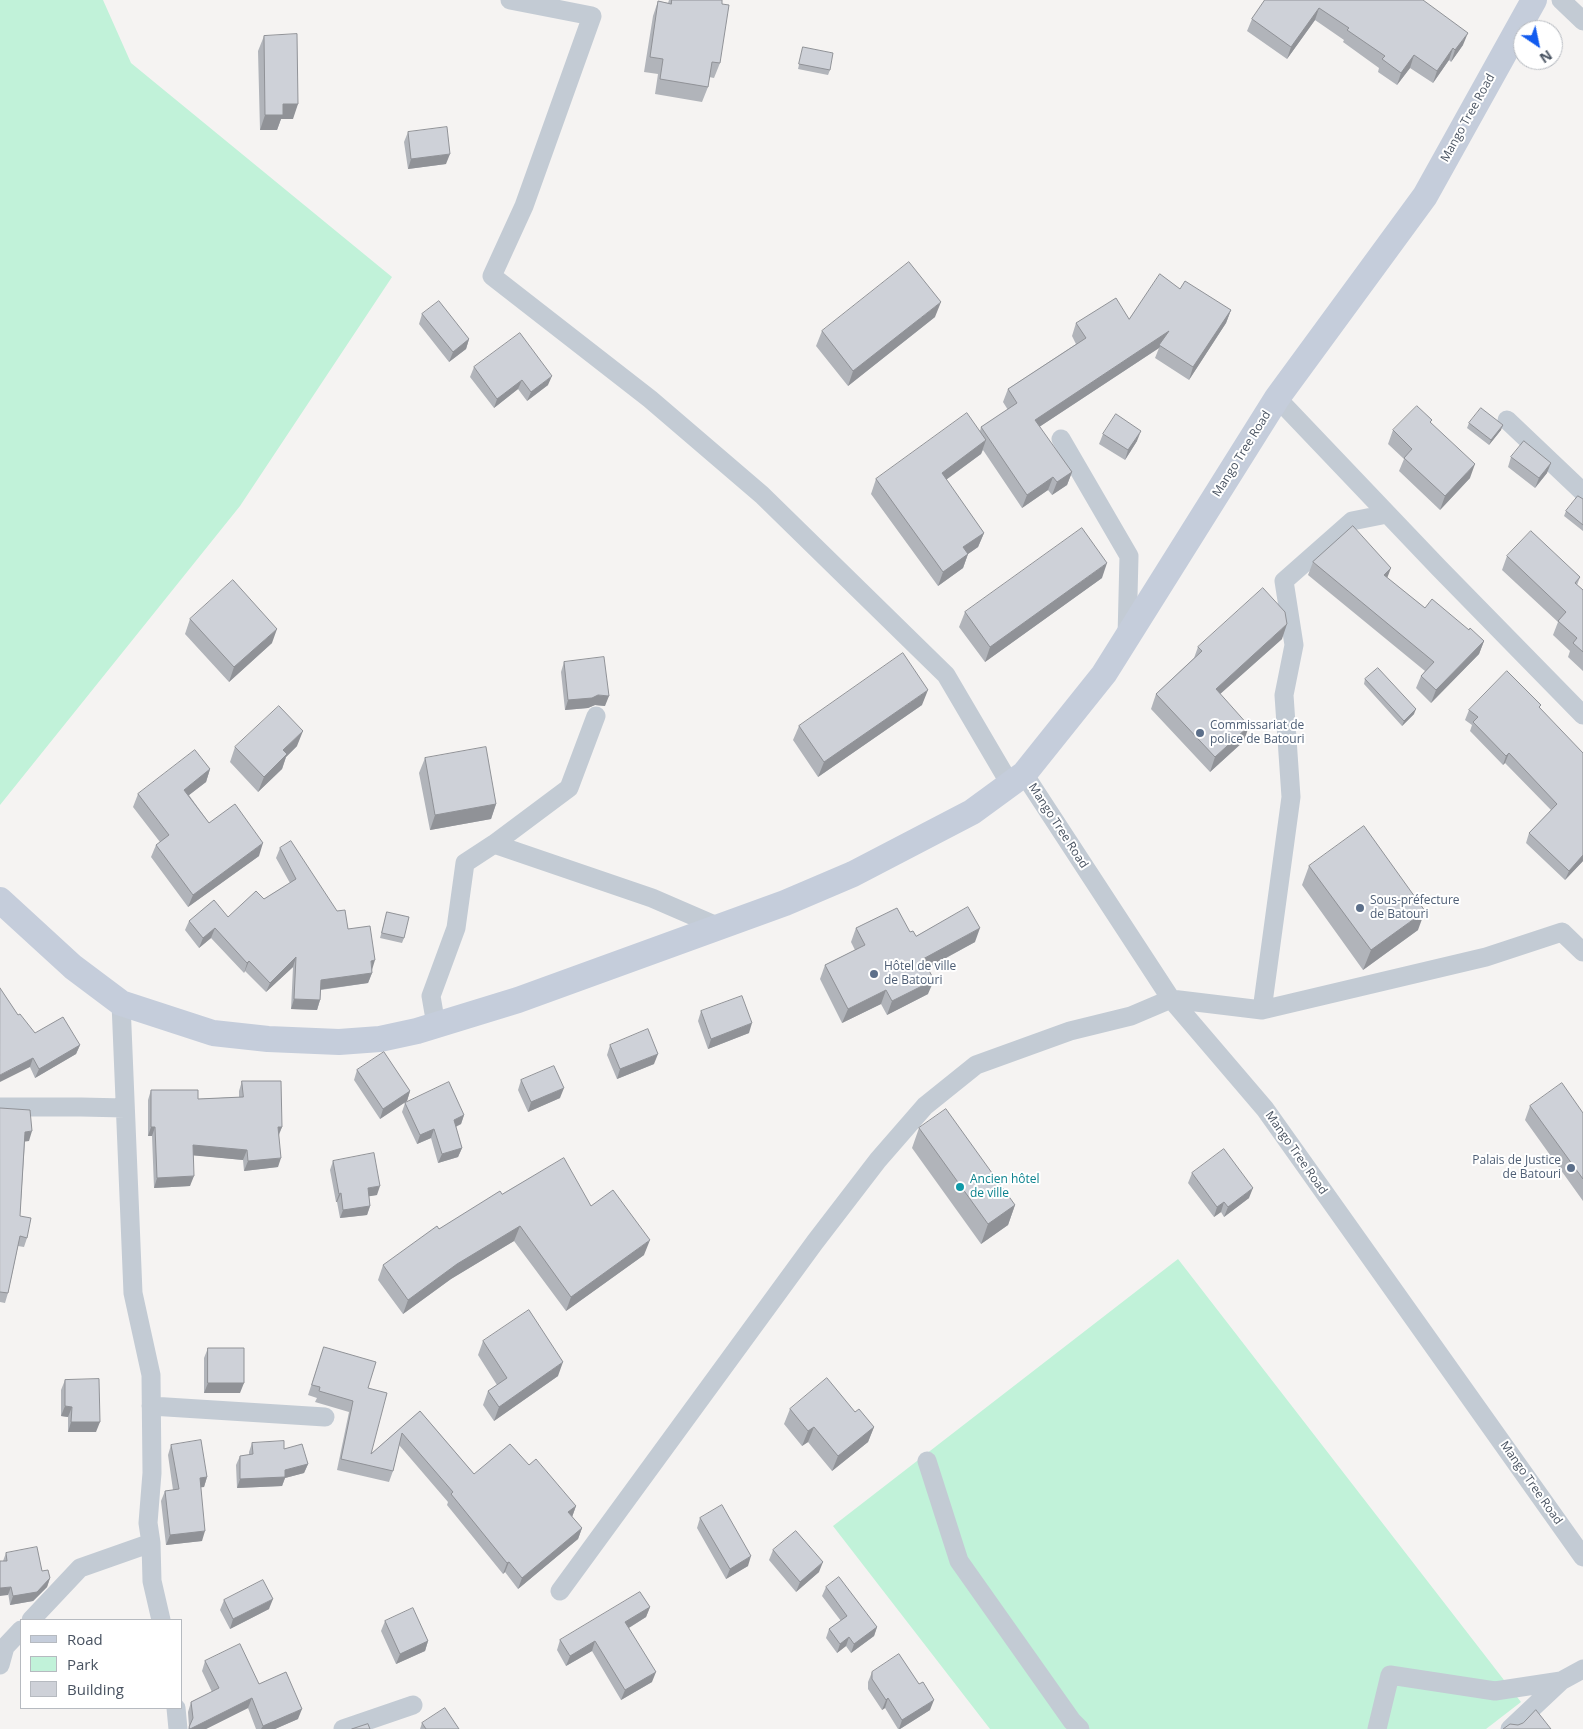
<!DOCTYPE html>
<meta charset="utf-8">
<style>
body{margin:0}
#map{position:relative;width:1583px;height:1729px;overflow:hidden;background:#f5f3f2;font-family:"Open Sans",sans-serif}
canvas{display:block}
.legend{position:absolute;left:20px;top:1619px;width:162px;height:90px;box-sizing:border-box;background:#fff;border:1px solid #b6bac0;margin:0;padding:6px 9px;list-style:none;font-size:15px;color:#495361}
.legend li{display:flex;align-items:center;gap:10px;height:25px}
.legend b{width:25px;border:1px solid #b6bac0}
.north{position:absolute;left:1513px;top:20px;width:50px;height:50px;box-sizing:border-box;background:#fff;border:1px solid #b6bac0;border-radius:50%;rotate:146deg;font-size:14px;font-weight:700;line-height:20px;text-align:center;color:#495361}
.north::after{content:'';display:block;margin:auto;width:18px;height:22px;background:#125bef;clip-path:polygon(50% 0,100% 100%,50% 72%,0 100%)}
</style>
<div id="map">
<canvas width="1583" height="1729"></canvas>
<ul class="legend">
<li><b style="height:6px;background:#c5cddb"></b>Road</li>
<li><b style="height:14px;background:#c1f2d9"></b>Park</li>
<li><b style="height:14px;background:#ced1d8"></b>Building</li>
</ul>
<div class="north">N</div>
</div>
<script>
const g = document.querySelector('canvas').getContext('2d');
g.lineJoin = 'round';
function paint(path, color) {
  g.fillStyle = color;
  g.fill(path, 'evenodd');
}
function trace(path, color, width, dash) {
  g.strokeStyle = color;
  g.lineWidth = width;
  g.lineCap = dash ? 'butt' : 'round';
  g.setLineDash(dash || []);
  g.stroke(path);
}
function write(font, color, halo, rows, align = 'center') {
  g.font = font + ' "Open Sans",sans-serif';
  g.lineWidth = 4;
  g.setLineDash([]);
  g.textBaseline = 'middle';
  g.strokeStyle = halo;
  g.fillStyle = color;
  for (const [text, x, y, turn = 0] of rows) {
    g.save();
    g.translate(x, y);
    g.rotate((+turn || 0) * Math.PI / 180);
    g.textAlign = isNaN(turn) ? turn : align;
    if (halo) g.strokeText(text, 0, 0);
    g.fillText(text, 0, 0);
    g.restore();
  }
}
const green = new Path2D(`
 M0,0H103L131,63L392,277L240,506L0,805Z
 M1178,1259L1521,1702L1486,1729H990L833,1526Z`);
const street = new Path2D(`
 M510,0L592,16L524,206L492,276L650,399L762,495L946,675L1010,784
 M1561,0L1583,21
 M1277,398L1439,568L1583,715
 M1507,420L1583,492
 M1061,439L1129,556L1127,637
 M1024,774L1171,999L1265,1109L1583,1557
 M494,844L569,788L596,716
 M121,1003L133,1293L151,1375L152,1473L148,1523L151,1543L152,1581L161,1620
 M1262,1010L1291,797L1284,695L1294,645L1284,581L1352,521L1387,514
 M436,1025L431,996L456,928L465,863L494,844L652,898L719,927
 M0,1107H81L125,1108
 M151,1406L325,1417
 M927,1461L959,1561L1072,1721L1080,1729
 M560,1591L815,1242L878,1160L925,1106L976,1065L1070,1031L1131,1016L1171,999L1262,1010L1486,957L1562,932L1583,952
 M31,1620L80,1568L151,1543
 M0,1665L5,1647L21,1630
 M176,1708L178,1729
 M343,1729L413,1705
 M1377,1729L1390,1675L1495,1691L1561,1681
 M1510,1729L1561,1681L1583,1669`);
const secondary = new Path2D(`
 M0,900L73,967L121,1003L213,1033L268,1039L339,1042L380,1039L417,1031L518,1000L785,903L853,874L972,812L1024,774L1104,674L1277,398L1425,196L1534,0`);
const wall = new Path2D(`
 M669,0H722L720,63L714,78L709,77L708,87L702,102L655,94L658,74L644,72L653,16L658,1L668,3Z
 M1265,0H1423L1463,45L1451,62L1449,60L1433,83L1410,68L1397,85L1378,72L1379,68L1343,42L1344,40L1315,20L1287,59L1247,31L1252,19Z
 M264,36L293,119H281L277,130H260L258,51Z
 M803,47L830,70L828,75L798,69Z
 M408,132L446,164L408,169L404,142Z
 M1180,289L1231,310L1226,323L1189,380L1155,358L1159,348L1039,427L1072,472L1067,485L1052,495L1048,490L1022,508L983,450L981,454L946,480L984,533L978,547L968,554L963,568L938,586L871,494L876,479L980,431L981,427L1008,410L1003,402L1008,389L1076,344L1072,336L1076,323L1129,319Z
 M422,314L469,339L466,349L449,362L419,324Z
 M935,317L848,386L816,346L822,331Z
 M474,367L548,385L527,401L518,389L494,408L470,377Z
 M1431,423L1470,478L1440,510L1399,471L1404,459L1388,444L1393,430Z
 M1469,423L1501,430L1489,445L1467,428Z
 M1103,434L1137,441L1125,460L1099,444Z
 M1511,457L1547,473L1535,488L1508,467Z
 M1583,499V531L1564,516L1566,511Z
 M1507,556L1580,577L1577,585L1583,590V671L1568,657L1570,651L1553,635L1558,622L1502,570Z
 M1313,562L1387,578L1425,608L1469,630L1484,641L1479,654L1431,703L1416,688L1421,676L1425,671L1308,575Z
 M1102,578L985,662L959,627L965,612Z
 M190,619L272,643L229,682L185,634Z
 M1282,639L1220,694L1244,741L1210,772L1151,709L1156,694L1194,658L1198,647Z
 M564,662L605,706L595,705L588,708L565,710L561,672Z
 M1365,679L1414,714L1402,726L1364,684Z
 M922,705L818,777L793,740L799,726Z
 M1540,708L1583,861L1565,880L1526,843L1529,833L1551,810L1505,763L1503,765L1470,731L1472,725L1465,720L1469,710Z
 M297,746L286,757L282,769L258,792L230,762L235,747Z
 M425,758L496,804L491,819L430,830L419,773Z
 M210,769L206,782L189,795L209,823L259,856L188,907L151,857L156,845L160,842L133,807L138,794Z
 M280,848L348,929L372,970V973L368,983L321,990L320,1000L317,1010L291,1009L293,967L266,992L245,971L244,973L211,938L199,948L185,930L189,921L228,917L264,899L290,883L276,858Z
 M1309,866L1418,930L1363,970L1302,885Z
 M387,912L404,938L402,943L380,938Z
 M856,928L910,932L916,936L975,942L928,968V994L887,1015L881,1004L842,1023L820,979L825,965L855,950L851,942Z
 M701,1011L749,1033L708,1049L698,1021Z
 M18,1015L35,1033L80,1045L76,1054L35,1078L30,1067Z
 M610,1045L654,1064L617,1079L607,1055Z
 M357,1070L410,1091L407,1101L380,1119L354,1080Z
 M521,1080L560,1098L528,1112L518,1090Z
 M242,1081L282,1127L279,1135L278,1167L244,1171L243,1160L193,1155L190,1186L154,1188L152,1136H148V1100L151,1090L198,1099L239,1097V1091Z
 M405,1103L464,1115L461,1124L456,1127L462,1148L458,1157L438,1163L431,1138L417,1144L402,1112Z
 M1530,1106L1583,1113V1201L1525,1120Z
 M0,1108L29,1141H25L20,1216L27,1238L24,1247L18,1246L8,1293L5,1303L0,1302Z
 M919,1128L1015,1205L1008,1225L981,1244L912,1148Z
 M333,1161L377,1195L369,1196L370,1206L367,1215L340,1218L337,1202H336L330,1170Z
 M1192,1173L1249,1198L1224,1217L1221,1212L1214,1217L1188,1183Z
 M502,1194L591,1206L644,1255L566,1311L514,1241L451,1279L403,1314L378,1280L383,1265L439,1229Z
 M483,1341L558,1376L494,1421L483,1405L488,1391L497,1385L478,1355Z
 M324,1347L368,1388L371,1454L420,1411L474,1474L529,1465L576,1506L572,1517L582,1528L578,1539L518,1589L505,1572L503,1574L447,1505L448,1502L399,1445L393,1471L389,1482L337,1470L349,1412L315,1402L317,1398L308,1395Z
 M208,1348L240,1393H204V1358Z
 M65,1380L96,1432H68V1417L61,1416V1390Z
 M790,1409L855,1412L874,1427L868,1442L832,1471L808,1442L802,1446L784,1424Z
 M252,1443L284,1449L308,1464L304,1473L285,1478L282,1486L237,1488L236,1465L240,1456L249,1455V1452Z
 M171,1445L207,1477L204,1487H201L202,1541L166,1545L161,1501L165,1491L173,1490L168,1455Z
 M700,1518L748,1566L726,1579L697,1528Z
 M773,1550L819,1572L796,1592L769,1560Z
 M6,1553L42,1571L50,1578L47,1587L33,1601L10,1605L3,1561Z
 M826,1587L877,1627L874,1636L851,1653L846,1646L837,1653L826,1638L829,1629L841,1621L822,1596Z
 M224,1600L269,1609L230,1629L220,1610Z
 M650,1607L646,1617L629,1628L652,1682L621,1700L592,1651L566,1666L557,1650L560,1640Z
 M385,1621L428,1641L425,1651L396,1664L381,1631Z
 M205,1661L259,1684L298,1719L275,1729H256L248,1708L206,1729H188L189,1727L188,1712L191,1702L212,1692L202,1671Z
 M872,1672L930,1710L900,1729H898L885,1708L882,1710L868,1689V1682Z
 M422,1723L459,1729H420Z`);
const shadedWall = new Path2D(`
 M1319,8L1315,20L1287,59L1291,47Z
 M1468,33L1463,45L1451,62L1455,50Z
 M1453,48L1449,60L1433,83L1437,71Z
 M1414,55L1410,68L1397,85L1401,73Z
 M283,104H298L293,119H281L277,130H260L265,115Z
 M450,154L446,164L408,169L411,159Z
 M941,302L935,317L848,386L853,371Z
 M1231,310L1226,323L1189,380L1193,367Z
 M1169,331L1159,348L1030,433L1035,420Z
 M469,339L466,349L449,362L453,352Z
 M552,376L548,385L527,401L531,392Z
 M522,380L518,389L494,408L497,399Z
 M1503,425L1501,430L1489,445L1491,440Z
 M1141,431L1137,441L1125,460L1128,450Z
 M986,440L981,454L936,487L942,473Z
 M1551,463L1547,473L1535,488L1539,478Z
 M1475,464L1470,478L1440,510L1445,496Z
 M1072,472L1067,485L1052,495L1057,482Z
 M1053,477L1048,490L1022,508L1027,495Z
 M984,533L978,547L968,554L963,568L938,586L943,572L963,547Z
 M1107,563L1102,578L985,662L990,647Z
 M1391,568L1386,581L1384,575Z
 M1287,624L1282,639L1210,703L1216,689Z
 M277,629L272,643L229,682L234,667Z
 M1484,641L1479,654L1431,703L1436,690Z
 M928,690L922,705L818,777L824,762Z
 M598,695L609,696L605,706L595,705L588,708L565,710L568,700Z
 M1416,709L1414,714L1402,726L1404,721Z
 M1249,726L1244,741L1210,772L1215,757Z
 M303,731L297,746L286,757L282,769L258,792L264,777L283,750Z
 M1509,753L1505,763L1503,765L1506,756Z
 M210,769L206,782L180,802L184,790Z
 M496,804L491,819L430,830L435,815Z
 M263,843L259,856L188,907L193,895Z
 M1583,855V861L1565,880L1569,871Z
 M1425,911L1418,930L1363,970L1371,950Z
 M215,928L211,938L199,948L203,938Z
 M980,928L975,942L918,973L923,959Z
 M296,957L293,967L266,992L270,983Z
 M375,960L372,970L371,961Z
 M249,961L245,971L244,973L247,963Z
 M372,973L368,983L317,990L321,980Z
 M934,980L928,994L887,1015L892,1001Z
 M886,990L881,1004L842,1023L848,1009Z
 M294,999L320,1000L317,1010L291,1009Z
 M752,1023L749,1033L708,1049L711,1039Z
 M80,1045L76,1054L35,1078L39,1069Z
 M658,1054L654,1064L617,1079L620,1069Z
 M33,1058L30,1067L0,1082V1075Z
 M564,1088L560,1098L528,1112L531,1102Z
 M410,1091L407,1101L380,1119L383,1109Z
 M464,1115L461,1124L450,1129L454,1120Z
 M151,1127H155L152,1136H148Z
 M278,1127H282L278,1136Z
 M434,1129L431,1138L417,1144L420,1135Z
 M32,1131L29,1141L22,1142L25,1132Z
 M193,1145L247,1150L243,1160L189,1155Z
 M462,1148L458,1157L438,1163L442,1154Z
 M281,1158L278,1167L244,1171L248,1161Z
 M194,1176L190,1186L154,1188L157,1178Z
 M380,1186L377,1195L365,1197L368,1188Z
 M1253,1188L1249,1198L1224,1217L1228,1207Z
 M341,1193L337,1202H336L339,1194Z
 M1224,1202L1221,1212L1214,1217L1217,1207Z
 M1015,1205L1008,1225L981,1244L988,1224Z
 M370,1206L367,1215L340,1218L343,1210Z
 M520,1226L514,1241L451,1279L403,1314L408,1300L457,1264Z
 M650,1240L644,1255L566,1311L571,1297Z
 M563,1362L558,1376L494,1421L499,1407Z
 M208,1383H244L240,1393H204Z
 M65,1406L72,1407L68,1417L61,1416Z
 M71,1422H100L96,1432H68Z
 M814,1427L808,1442L802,1446L808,1431Z
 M874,1427L868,1442L832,1471L838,1456Z
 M308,1464L304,1473L285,1478L282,1486L237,1488L240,1479L285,1470Z
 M207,1477L204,1487L196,1488L200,1478Z
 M576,1506L572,1517L568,1512Z
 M582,1528L578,1539L518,1589L522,1578Z
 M205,1531L202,1541L166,1545L170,1535Z
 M751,1556L748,1566L726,1579L730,1569Z
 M509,1562L505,1572L503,1574L507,1563Z
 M823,1562L819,1572L796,1592L800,1582Z
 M50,1578L47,1587L33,1601L10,1605L13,1596Z
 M11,1587L8,1595L0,1596V1588Z
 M273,1599L269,1609L230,1629L233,1619Z
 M650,1607L646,1617L622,1632L625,1622Z
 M877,1627L874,1636L851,1653L854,1644Z
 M849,1637L846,1646L837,1653L840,1644Z
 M428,1641L425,1651L396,1664L400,1654Z
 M595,1641L592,1651L566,1666L570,1656Z
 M656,1672L652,1682L621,1700L625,1690Z
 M252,1698L248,1708L206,1729H190Z
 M888,1698L885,1708L882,1710L886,1700Z
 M934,1700L930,1710L900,1729H899L902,1720Z
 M302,1709L298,1719L275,1729H261L263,1726Z`);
const building = new Path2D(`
 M672,0H722V4L729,5L720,63L712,62L708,87L660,79L663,59L650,57L658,1L671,4Z
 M1265,0H1423L1468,33L1455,50L1453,48L1437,71L1414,55L1401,73L1382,59L1385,56L1347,30L1349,28L1319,8L1291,47L1252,19Z
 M297,34L298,104H283V115H265L264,36Z
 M803,47L833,53L830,70L799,64Z
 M447,127L450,154L411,159L408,132Z
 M909,262L941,302L853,371L822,331Z
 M1160,274L1180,289L1185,281L1231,310L1193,367L1159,345L1169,331L1035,420L1072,472L1057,482L1053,477L1027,495L981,427L1017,403L1008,389L1086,338L1076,323L1116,298L1129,319Z
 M439,301L469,339L453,352L422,314Z
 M520,333L552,376L531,392L522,380L497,399L474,367Z
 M1417,406L1432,420L1430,422L1475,464L1445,496L1404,458L1412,449L1393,430Z
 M1481,408L1503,425L1491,440L1469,423Z
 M967,413L986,440L942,473L984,533L963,547L968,554L943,572L876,479Z
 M1116,414L1141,431L1128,450L1103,434Z
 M1524,441L1551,463L1539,478L1511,457Z
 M1578,496L1583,499V525L1566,511Z
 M1353,526L1391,568L1384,575L1425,608L1432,599L1469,630L1470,628L1484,641L1436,690L1421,676L1434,662L1313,562Z
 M1082,528L1107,563L990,647L965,612Z
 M1531,531L1580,577L1575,583L1583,590V652L1573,643L1577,638L1558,621L1566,612L1507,556Z
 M233,580L277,629L234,667L190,619Z
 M1263,588L1285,612L1287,624L1216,689L1249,726L1215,757L1156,694L1202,651L1198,647Z
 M903,653L928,690L824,762L799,726Z
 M604,657L609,696L598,695L592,698L568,700L564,662Z
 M1378,668L1416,709L1404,721L1365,679Z
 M1507,671L1541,705L1539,707L1583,753V855L1569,871L1529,833L1557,804L1509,753L1506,756L1473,722L1478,717L1469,710Z
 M279,706L303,731L283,750L287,754L264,777L235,747Z
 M486,747L496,804L435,815L425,758Z
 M195,750L210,769L184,790L209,823L235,804L263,843L193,895L156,845L169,835L138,794Z
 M1364,826L1425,911L1371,950L1309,866Z
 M291,841L337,911L345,910L348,929L370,926L375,960L371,961L372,973L321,980L320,1000L294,999L296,957L270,983L249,961L247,963L215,928L203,938L189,921L214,900L228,917L256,891L264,899L296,879L280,848Z
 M968,907L980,928L923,959L934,980L892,1001L886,990L848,1009L825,965L865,945L856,928L897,908L910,932L913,931L916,936Z
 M387,912L409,917L404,938L382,933Z
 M0,988L18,1015L20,1014L35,1033L63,1017L80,1045L39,1069L33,1058L0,1075Z
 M742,996L752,1023L711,1039L701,1011Z
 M648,1029L658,1054L620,1069L610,1045Z
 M384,1052L410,1091L383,1109L357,1070Z
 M554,1066L564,1088L531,1102L521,1080Z
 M242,1081H281L282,1127H278L281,1158L248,1161L247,1150L193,1145L194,1176L157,1178L155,1127H151V1090H198V1099L243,1097Z
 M449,1082L464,1115L454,1120L462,1148L442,1154L434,1129L420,1135L405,1103Z
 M1562,1083L1583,1113V1179L1530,1106Z
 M0,1108L30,1110L32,1131L25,1132L20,1216L31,1218L27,1238L20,1236L8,1293L0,1292Z
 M946,1109L1015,1205L988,1224L919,1128Z
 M1224,1149L1253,1188L1228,1207L1224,1202L1217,1207L1192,1173Z
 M374,1153L380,1186L368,1188L370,1206L343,1210L341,1193L339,1194L333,1161Z
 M564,1158L591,1206L613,1190L650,1240L571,1297L520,1226L457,1264L408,1300L383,1265L437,1226L439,1229L500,1191L502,1194Z
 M529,1310L563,1362L499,1407L488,1391L507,1378L483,1341Z
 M324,1347L376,1362L368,1388L387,1393L371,1454L420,1411L474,1474L510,1444L529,1465L536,1459L576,1506L568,1512L582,1528L522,1578L509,1562L507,1563L451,1494L453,1492L402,1433L393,1471L341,1459L353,1401L319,1391L320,1387L312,1385Z
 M208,1348H244V1383H208Z
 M827,1378L855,1412L859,1409L874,1427L838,1456L814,1427L808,1431L790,1409Z
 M99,1379L100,1422H71L72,1407L65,1406V1380Z
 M201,1440L207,1477L200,1478L205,1531L170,1535L165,1491L179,1489L171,1445Z
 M284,1441V1449L302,1444L308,1464L285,1470V1477L240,1479V1456L253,1454L252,1443Z
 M722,1505L751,1556L730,1569L700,1518Z
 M796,1531L823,1562L800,1582L773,1550Z
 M37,1547L42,1571L48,1570L50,1578L37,1592L13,1596L11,1587L0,1588V1561H7L6,1553Z
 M839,1577L877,1627L854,1644L849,1637L840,1644L829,1629L847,1616L826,1587Z
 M263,1580L273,1599L233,1619L224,1600Z
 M640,1592L650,1607L625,1622L656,1672L625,1690L595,1641L570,1656L560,1640Z
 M413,1608L428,1641L400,1654L385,1621Z
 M240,1644L259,1684L286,1672L302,1709L263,1726L252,1698L190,1729L189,1727L193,1718L191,1702L219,1688L205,1661Z
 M899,1654L919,1684L923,1682L934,1700L902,1720L888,1698L886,1700L872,1679V1672Z
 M445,1708L459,1729H426L422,1723Z
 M1536,1710L1551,1729H1503L1510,1724L1518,1725L1523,1723Z
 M368,1724L370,1729H352Z`);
const markers = [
 [1200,733,5,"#5c6f8a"],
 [1360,908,5,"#5c6f8a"],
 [874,974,5,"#5c6f8a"],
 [1571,1168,5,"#5c6f8a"],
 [960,1187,5,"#0f9aa8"]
];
const streetNames = [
 ["Mango Tree Road",1468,118,-61],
 ["Mango Tree Road",1242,454,-58],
 ["Mango Tree Road",1058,826,57],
 ["Mango Tree Road",1296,1153,55],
 ["Mango Tree Road",1531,1483,55]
];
const serviceNames = [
 ["Commissariat de",1210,726],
 ["police de Batouri",1210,740],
 ["Sous-préfecture",1370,901],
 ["de Batouri",1370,915],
 ["Hôtel de ville",884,967],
 ["de Batouri",884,981],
 ["Palais de Justice",1561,1161,"right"],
 ["de Batouri",1561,1175,"right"]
];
const cultureNames = [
 ["Ancien hôtel",970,1180],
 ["de ville",970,1194]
];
paint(green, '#c1f2d9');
trace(street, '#c3cbd4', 19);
trace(secondary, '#c5cddb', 26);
paint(wall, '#b1b4ba');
paint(shadedWall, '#909297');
paint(building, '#ced1d8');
trace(building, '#909297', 1);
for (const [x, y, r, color] of markers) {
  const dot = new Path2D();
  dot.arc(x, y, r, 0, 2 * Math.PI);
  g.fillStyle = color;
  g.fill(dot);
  trace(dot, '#fff', 2);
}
write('12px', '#495361', '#fff', streetNames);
write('12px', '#4e5e75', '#fff', serviceNames, 'left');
write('12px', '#0d838f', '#fff', cultureNames, 'left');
</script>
